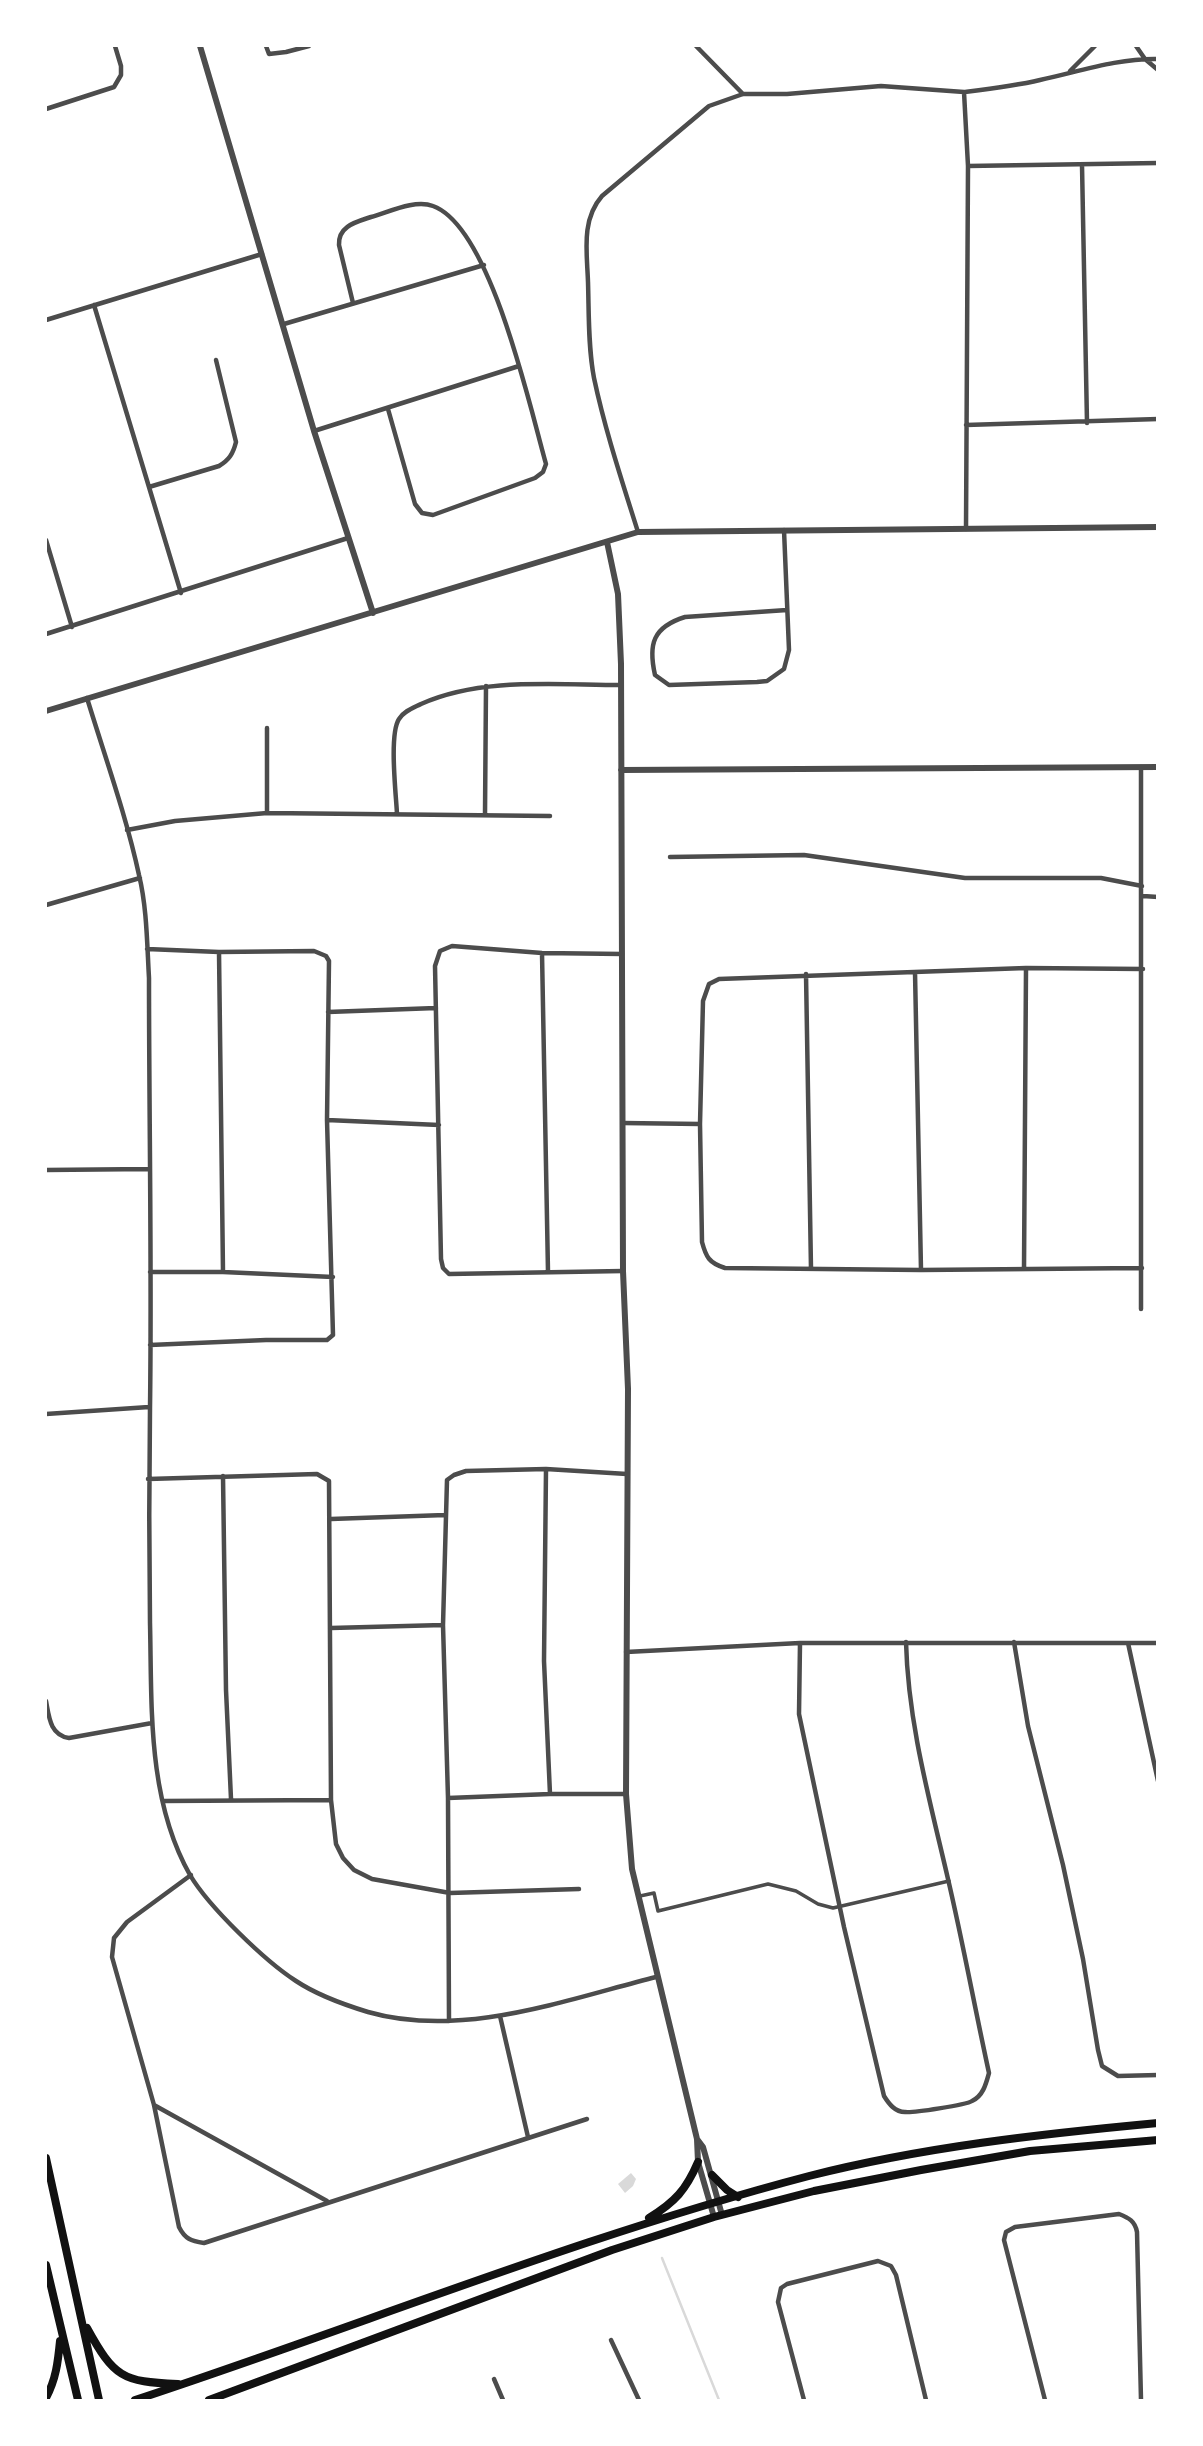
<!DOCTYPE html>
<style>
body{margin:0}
#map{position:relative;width:1203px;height:2446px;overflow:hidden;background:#fff;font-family:"Varela Round",sans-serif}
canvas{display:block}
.frame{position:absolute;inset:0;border:47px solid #fff;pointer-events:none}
</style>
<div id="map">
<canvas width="1203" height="2446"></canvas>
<div class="frame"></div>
</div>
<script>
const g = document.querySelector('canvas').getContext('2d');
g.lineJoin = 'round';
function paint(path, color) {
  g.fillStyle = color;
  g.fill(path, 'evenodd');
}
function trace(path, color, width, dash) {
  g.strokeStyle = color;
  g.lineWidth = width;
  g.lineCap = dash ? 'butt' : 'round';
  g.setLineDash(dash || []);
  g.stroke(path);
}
const water = new Path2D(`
 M631,2173L636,2179L633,2186L625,2193L618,2184Z`);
const stream = new Path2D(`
 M662,2258L719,2400`);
const pedestrian = new Path2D(`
 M640,1896L654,1893L658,1911L768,1884L796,1891L818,1904L833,1908L949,1881`);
const minor = new Path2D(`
 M266,46L269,54L286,52L309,46
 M696,46L743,94
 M1136,46L1145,59L1158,70
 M1070,71L1095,46
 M964,92C989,89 1015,86 1040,80C1078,72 1118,58 1158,59
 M46,109L114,87L121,75V66L115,46
 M1082,165L1087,423
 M968,166L1158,163
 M353,303L339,245C338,226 356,222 371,217C389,212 415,199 433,206C491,227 530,408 546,464L543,472L535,478L433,515L422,513L415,504L388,409
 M94,305L181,593
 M46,320L262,254
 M284,324L484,265
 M966,425L1158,419
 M314,431L519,366
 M149,487L219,466C229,460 233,454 236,442L216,360
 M784,530L789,650L784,669L767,681L757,682L669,685L655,675C648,644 653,627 685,617L787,610
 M638,532C622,481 605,430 594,378C588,347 589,313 588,282C587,252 581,220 602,196L709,106L743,94H787L881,86L964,92L968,166L966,529
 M46,540L72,627
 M46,634L348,538
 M87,698C105,757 126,815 139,875C147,908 147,944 149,978C149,1121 152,1265 150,1408C149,1480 149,1551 150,1623C152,1707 147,1799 190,1875C209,1907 265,1961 296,1981C317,1995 345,2005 368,2012C462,2039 565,2000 656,1977
 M267,728V813
 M1141,767V1309
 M397,814C396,794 389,734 399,719C404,711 413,708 421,704C481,677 556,685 621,685
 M485,814L486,686
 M127,830L175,821L267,813L550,816
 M670,857L804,855L965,878H1101L1142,886
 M1143,896L1158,897
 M46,905L140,878
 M147,949L219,952L314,951L326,956L329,961L327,1120L333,1335L327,1340H266L150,1345
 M219,952L223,1272
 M542,953L548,1272
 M622,954L542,953L452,946L440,951L435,966L441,1259L443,1268L449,1274L623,1271
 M915,972L921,1270
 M806,974L811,1269
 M328,1012L436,1008
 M327,1120L439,1125
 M623,1123L700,1124
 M46,1170L150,1169
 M1024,1268L1026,968
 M1142,1268L921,1270L725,1268C709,1263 706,1257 702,1242L700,1124L703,1001L709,984L719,979L1026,968L1143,969
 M150,1272H223L333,1277
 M46,1414L149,1407
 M546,1469L544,1661L550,1794
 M223,1476L226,1690L231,1799
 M148,1479L317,1474L329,1481L331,1800L336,1844L343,1858L354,1870L372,1879L450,1893L579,1889
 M331,1519L445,1515
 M331,1628L443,1625
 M1014,1642L1028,1726L1063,1865L1083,1959L1098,2050L1102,2066L1118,2076L1158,2075
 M800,1643L799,1714L844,1927L884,2096C889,2104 895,2112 905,2112C913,2113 966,2105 972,2101C983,2096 986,2084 989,2073C975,2009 963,1943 948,1879C930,1801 908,1723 906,1642
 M1128,1643L1158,1781
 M626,1652L800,1643H1158
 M46,1701C49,1717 50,1735 69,1738L152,1723
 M448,1798L550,1794H626
 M163,1801L331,1800
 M191,1875L127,1922L114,1938L112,1957L154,2105L179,2227C185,2239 191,2241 204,2243L587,2119
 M500,2016L528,2137
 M449,2021L448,1798L443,1625L447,1480L454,1475L466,1471L546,1469L627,1474
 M154,2105L327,2201
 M611,2340L639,2400
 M494,2379L503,2400
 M804,2400L778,2302L781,2288L787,2284L878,2261L891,2266L896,2275L926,2400
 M1045,2400L1004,2240L1006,2232L1015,2227L1119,2214C1129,2218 1135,2221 1137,2232L1141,2400`);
const tertiary = new Path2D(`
 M200,46L314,431L373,613
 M607,542L618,594L621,664L623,1271L628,1389L626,1794L632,1869L697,2139L698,2162L714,2217
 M46,711L638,532L1158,527
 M621,770L1158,767
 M697,2139L703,2147L722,2215`);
const primary = new Path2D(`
 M46,2158L99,2400
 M712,2175L727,2190L738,2197
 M649,2218C675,2202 686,2190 698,2162
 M46,2265L78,2400
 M87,2328C114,2377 122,2382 178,2384
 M46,2398C56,2379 58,2362 60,2341
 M135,2400C360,2326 580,2236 809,2176C923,2147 1040,2134 1158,2123
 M209,2400L612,2250L714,2217L814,2191L921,2170L1030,2151L1158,2140`);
paint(water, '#d9d9d9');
trace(stream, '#d9d9d9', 2.5);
trace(pedestrian, '#4c4c4c', 3.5);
trace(minor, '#4c4c4c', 4.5);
trace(tertiary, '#4c4c4c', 6);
trace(primary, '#111', 8);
</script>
